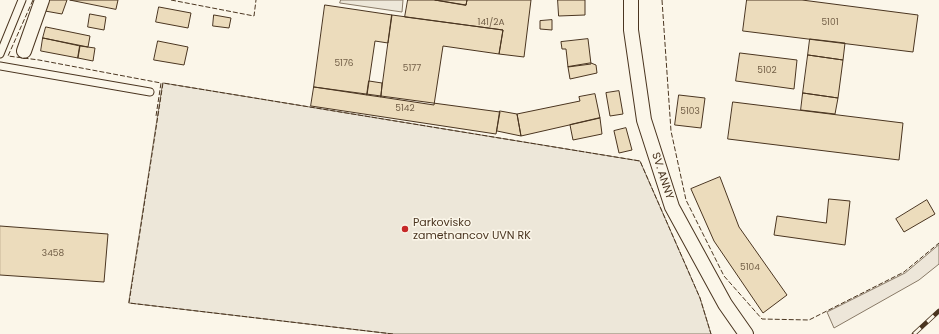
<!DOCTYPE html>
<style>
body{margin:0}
canvas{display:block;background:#fbf6e9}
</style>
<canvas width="939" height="334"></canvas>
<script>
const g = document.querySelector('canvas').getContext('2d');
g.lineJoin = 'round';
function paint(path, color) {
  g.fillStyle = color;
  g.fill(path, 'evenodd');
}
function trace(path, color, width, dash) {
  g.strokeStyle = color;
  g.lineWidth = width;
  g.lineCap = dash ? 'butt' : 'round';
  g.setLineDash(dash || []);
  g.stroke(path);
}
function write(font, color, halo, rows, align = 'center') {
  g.font = font + ' Poppins,sans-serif';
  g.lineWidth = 3;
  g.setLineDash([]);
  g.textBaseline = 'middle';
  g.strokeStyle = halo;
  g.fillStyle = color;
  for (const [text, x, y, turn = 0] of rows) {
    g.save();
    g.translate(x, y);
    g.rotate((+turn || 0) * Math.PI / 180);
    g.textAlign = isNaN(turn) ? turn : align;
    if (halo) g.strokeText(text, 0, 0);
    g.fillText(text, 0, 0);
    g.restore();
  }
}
const green = new Path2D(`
 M939,245V264L919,280L834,328L827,312L905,273Z`);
const parking = new Path2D(`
 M341,0H403L402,12L340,3Z
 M163,83L640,161L700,298L711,334H393L129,303Z`);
const building = new Path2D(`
 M48,0H67L62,14L45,11Z
 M70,0H118L116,9Z
 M408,0H435L466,5L467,0H531L524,57L499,54L503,30L405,17Z
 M435,0H467L466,5Z
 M558,0H585V15L559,16Z
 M747,0H802L918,15L913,52L743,31Z
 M325,5L392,15L388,43L375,41L367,95L314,87Z
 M159,7L191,13L188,28L156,22Z
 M90,14L106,17L104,30L88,27Z
 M214,15L231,18L229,28L213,26Z
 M392,15L503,30L499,54L443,46L434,105L381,97Z
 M552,20V30L540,29V21Z
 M46,27L90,36L88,47L43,38Z
 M43,38L80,46L78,58L41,51Z
 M588,39L591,64L568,67L566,49H562L561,42Z
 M810,39L845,43L843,60L808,55Z
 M158,41L188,47L184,65L154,60Z
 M80,46L95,48L93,61L78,58Z
 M740,53L797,60L794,89L736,81Z
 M808,55L843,60L838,98L803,93Z
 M591,63L596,65L597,73L570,79L568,67Z
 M369,81L382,83L381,97L367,95Z
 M314,87L500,112L496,134L311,106Z
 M619,91L623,114L610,116L606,93Z
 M803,93L838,98L835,114L801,110Z
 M595,94L600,118L521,136L517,114L580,101L579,97Z
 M679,95L705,98L701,128L675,125Z
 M733,102L903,123L899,160L728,139Z
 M500,111L517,114L521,136L497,131Z
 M600,118L602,134L573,140L570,125Z
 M626,128L632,150L619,153L614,131Z
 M720,177L739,227L787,295L763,313L714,241L691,189Z
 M829,199L850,201L845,245L774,235L777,216L826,223Z
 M927,200L935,214L904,232L896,219Z
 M0,226L108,234L104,282L0,275Z`);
const service = new Path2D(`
 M0,54L22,0
 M0,66L150,92`);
const minor = new Path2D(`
 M631,0V30L644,120L672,207L725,304L746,334
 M24,51L42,0`);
const rail = new Path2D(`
 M914,334L939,311`);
const fence = new Path2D(`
 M33,0L8,56L39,60L161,83L156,116
 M171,0L254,16L256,0
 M662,0L671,131L686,200L724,276L762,319L809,320L904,272L939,243
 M393,334L129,303L163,83L640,161L700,298L711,334`);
const markers = [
 [405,229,4,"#c62828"]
];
const numberNames = [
 ["141/2A",491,23],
 ["5101",830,23],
 ["5176",344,64],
 ["5177",412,69],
 ["5102",767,71],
 ["5142",405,109],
 ["5103",690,112],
 ["3458",53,254],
 ["5104",750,268]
];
const streetNames = [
 ["SV. ANNY",662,176,72]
];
const poiNames = [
 ["Parkovisko",413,223],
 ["zametnancov UVN RK",413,236]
];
paint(green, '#ede6d9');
trace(green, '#887966', 1);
paint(parking, '#ede7d9');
trace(parking, '#887966', 1);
paint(building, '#ecdcbc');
trace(building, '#4a3520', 1);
trace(service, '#4a3520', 9);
trace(minor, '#4a3520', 16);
trace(service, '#fbf6e9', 7);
trace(minor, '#fbf6e9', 14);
trace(rail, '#4a3520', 4.5);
trace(rail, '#fbf6e9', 3, [9]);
trace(fence, '#4a3520', 1, [5, 2]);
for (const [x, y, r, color] of markers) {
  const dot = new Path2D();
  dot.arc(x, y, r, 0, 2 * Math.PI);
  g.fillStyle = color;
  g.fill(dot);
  trace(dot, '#fbf6e9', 1.5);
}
write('9px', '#725f47', null, numberNames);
write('11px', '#4a3520', '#fbf6e9', streetNames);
write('11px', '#4a3520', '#fbf6e9', poiNames, 'left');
</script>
